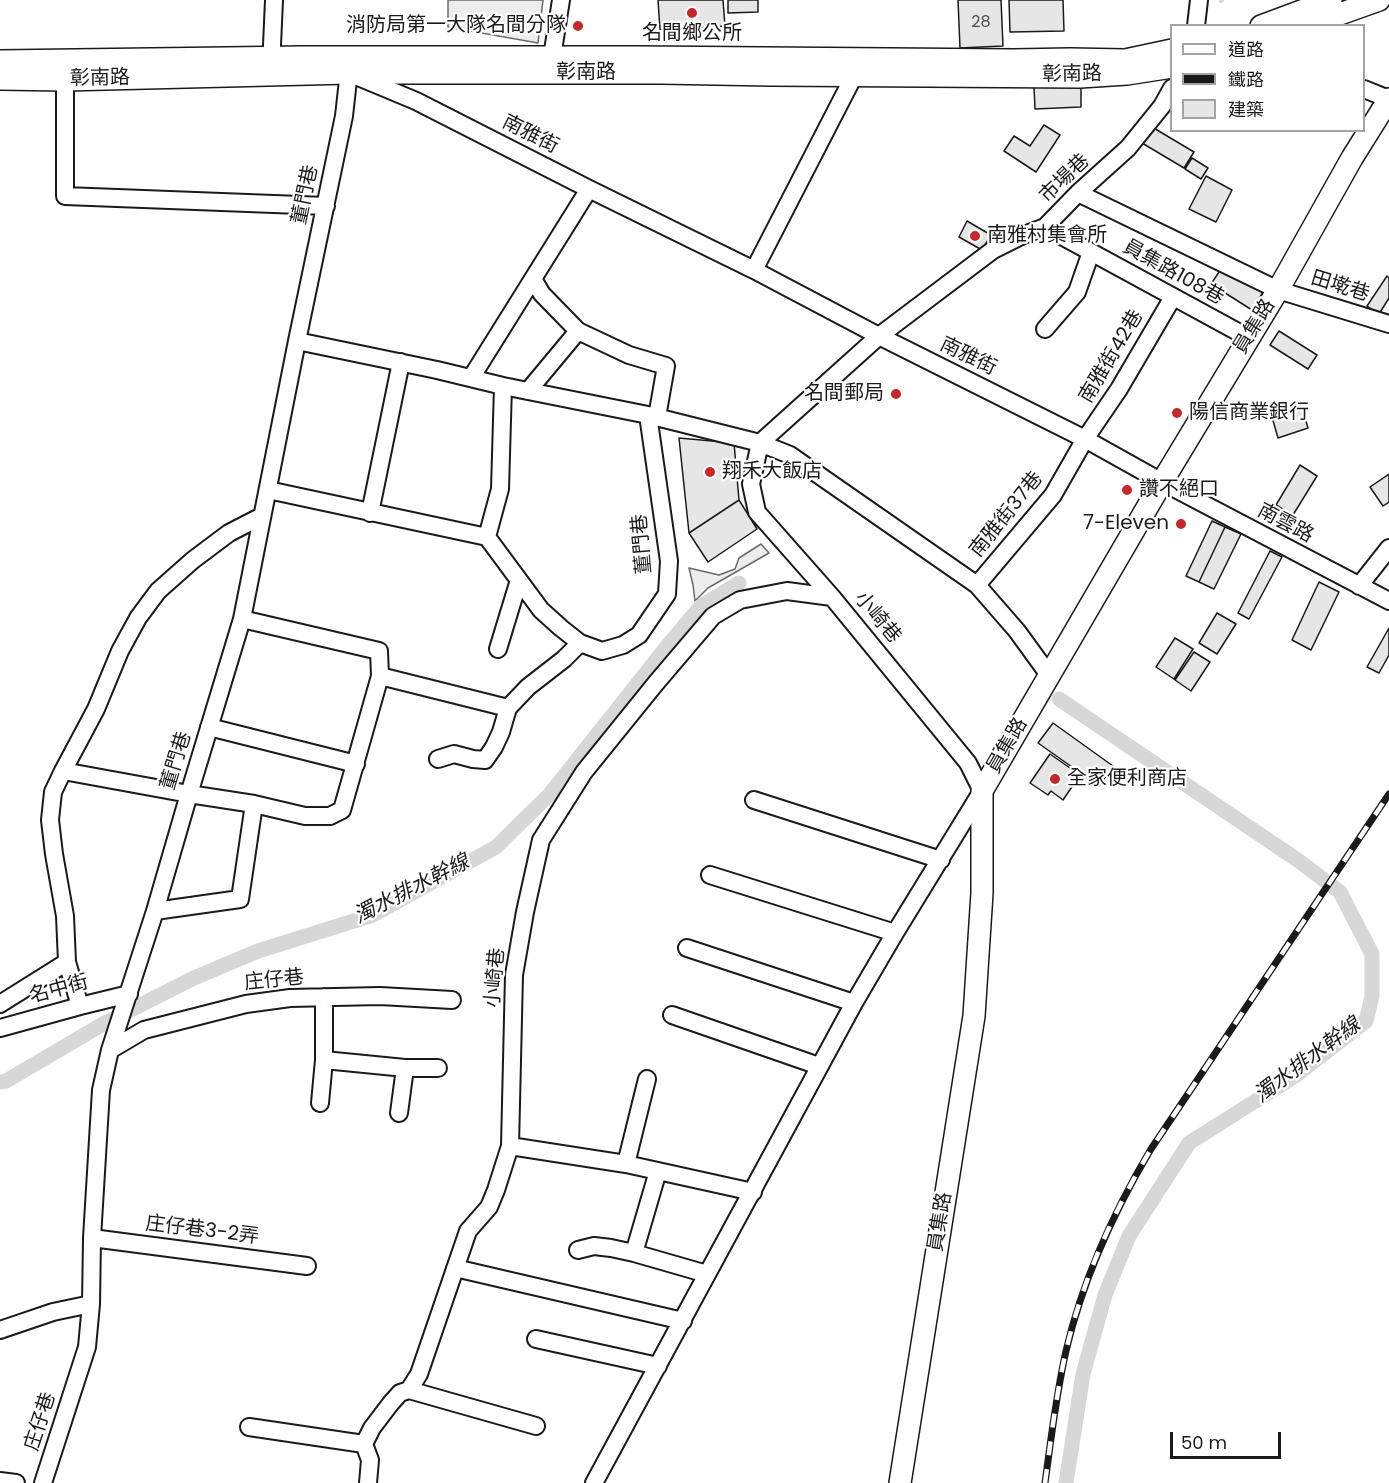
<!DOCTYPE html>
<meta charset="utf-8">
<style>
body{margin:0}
#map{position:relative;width:1389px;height:1483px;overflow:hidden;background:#fff;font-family:Poppins,"Noto Sans TC",sans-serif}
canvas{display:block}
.legend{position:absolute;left:1170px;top:24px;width:195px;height:108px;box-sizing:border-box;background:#fff;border:2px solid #a3a3a3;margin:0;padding:8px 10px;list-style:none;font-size:18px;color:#1a1a1a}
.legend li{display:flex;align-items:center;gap:12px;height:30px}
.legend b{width:30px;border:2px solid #a3a3a3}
.scale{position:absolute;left:1170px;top:1432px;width:111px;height:27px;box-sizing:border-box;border:3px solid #1a1a1a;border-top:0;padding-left:8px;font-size:18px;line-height:21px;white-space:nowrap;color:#1a1a1a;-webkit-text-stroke:4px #fff;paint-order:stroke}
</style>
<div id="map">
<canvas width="1389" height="1483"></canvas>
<ul class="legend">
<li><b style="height:8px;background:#fff"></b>道路</li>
<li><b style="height:8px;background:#1a1a1a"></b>鐵路</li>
<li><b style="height:16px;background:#e6e6e6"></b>建築</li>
</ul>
<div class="scale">50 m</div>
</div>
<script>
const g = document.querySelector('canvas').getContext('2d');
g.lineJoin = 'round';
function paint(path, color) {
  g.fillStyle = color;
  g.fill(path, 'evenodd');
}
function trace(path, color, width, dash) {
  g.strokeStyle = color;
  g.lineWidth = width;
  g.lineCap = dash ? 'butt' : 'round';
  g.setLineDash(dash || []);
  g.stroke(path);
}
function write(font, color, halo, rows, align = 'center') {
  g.font = font + ' Poppins,"Noto Sans TC",sans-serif';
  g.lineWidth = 4.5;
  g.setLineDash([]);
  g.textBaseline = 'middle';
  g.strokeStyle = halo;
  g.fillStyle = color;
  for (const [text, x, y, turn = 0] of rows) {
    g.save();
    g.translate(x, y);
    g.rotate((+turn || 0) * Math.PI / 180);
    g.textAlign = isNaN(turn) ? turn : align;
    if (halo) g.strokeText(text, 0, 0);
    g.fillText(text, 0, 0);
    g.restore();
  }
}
const built = new Path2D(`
 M448,0H543L538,43L448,27Z
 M761,544L769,553L708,588L695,601L693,585L689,568L719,575L735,569L739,558Z`);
const stream = new Path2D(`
 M1221,1L1222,0`);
const canal = new Path2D(`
 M1059,699L1299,861L1340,892L1372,954V996L1366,1021L1295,1076L1189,1143L1129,1236L1105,1295L1083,1374L1066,1483
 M0,1082L6,1081L103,1024L194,978L258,951L373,915L496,847L550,794L669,644L700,607L739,583`);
const building = new Path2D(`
 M658,0H723L725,26L660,30Z
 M728,0H758V12L728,13Z
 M958,0H1001L1003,46L960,48Z
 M1009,0H1063L1064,31L1010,32Z
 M1081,85V107L1035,109L1034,87Z
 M1044,125L1060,135L1036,172L1004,151L1014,136L1030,146Z
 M1152,127L1194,152L1184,168L1142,143Z
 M1192,158L1208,168L1201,179L1185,169Z
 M1206,176L1232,190L1216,222L1189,209Z
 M967,221L991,235L982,250L959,237Z
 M1225,263L1265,289L1252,310L1211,284Z
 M1387,276L1389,278V298L1379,314L1367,306Z
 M1279,331L1317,355L1308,369L1270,345Z
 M1302,408L1308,428L1278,438L1272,417Z
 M679,438L734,443L739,500L689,533Z
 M1300,465L1317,476L1293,515L1276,505Z
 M1389,474V502L1383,506L1370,487Z
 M739,500L757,529L708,562L689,533Z
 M1212,521L1225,527L1199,582L1186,576Z
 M1225,527L1241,534L1214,589L1199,582Z
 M1270,551L1282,557L1249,619L1238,613Z
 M1319,582L1339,592L1311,650L1292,640Z
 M1217,613L1236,624L1217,654L1199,643Z
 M1389,628V655L1379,673L1367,667Z
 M1175,638L1193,649L1174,679L1156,667Z
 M1194,652L1210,662L1191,691L1175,680Z
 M1053,723L1113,766L1099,786L1038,743Z
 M1050,754L1080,775L1063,800L1051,791L1048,795L1030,783Z`);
const minor = new Path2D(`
 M1196,26L1199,0
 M552,57L561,0
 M271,68L274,0
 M356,76L416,101L589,189L754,270L879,336L1085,439L1162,482L1389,601
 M65,80V196L326,206
 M1364,89L1389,99
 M1078,193L1278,290L1389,324
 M1045,227L1249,338
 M754,270L858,68
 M533,279L542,294L578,331L629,355L666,366L657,417
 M1045,329L1077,292L1091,252
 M297,341L437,370L503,386L648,415L760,443L790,455L977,585L1017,631L1049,675
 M471,378L589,189
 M528,391L578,331
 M760,443L879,336L993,250L1021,236L1045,227L1078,193L1128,148L1162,106L1172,88
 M268,490L487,537L541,610L561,628L580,643L602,651L623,645L639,635L667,594L669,561L648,415
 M370,513L401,362
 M487,537L500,489L503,386
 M977,585L1053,495L1085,439L1119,389L1173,297
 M1359,586L1389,548
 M498,649L519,580
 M380,676L508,708
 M209,727L356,764
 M438,759L454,754L473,759L485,760L494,747L501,732L508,708L528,687L564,659L580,643
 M63,771L189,794L254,804L305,816H330L342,810L380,676L379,651L242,619
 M754,800L941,860
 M710,875L895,933
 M155,911L240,899L254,804
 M687,948L854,1003
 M0,1004L67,962
 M80,1006L67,962L65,916L54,854L50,820L53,792L63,771L96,709L120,651L138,618L158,591L193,560L229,533L262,516
 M672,1015L819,1066
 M0,1028L80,1006L129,994
 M110,1050L144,1030L246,1004L290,998L380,996L452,1000
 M324,1060L405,1068H438
 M320,1103L324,1060V997
 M399,1113L405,1068
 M510,1146L626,1164L753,1192
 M626,1164L647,1079
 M658,1171L634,1253L707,1274
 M92,1238L307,1266
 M578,1250L594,1246L611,1248L634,1253
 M455,1268L683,1321
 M0,1330L53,1312L91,1304
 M536,1339L658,1366
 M409,1390L536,1426
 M249,1427L364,1444
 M0,1481L16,1483
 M43,1483L87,1347L91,1304L92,1238L101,1090L110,1050L155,911L189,794L242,619L297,341L344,116L350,62
 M368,1483L370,1460L364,1444L372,1428L391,1403L400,1393L409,1390L419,1374L468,1231L489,1207L496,1190L510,1146L514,975L525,912L541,840L584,772L656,683L713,616L740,600L787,591L832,597
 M594,1483L854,1003L895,933L982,791L968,763L832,597L757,512L751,484L760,443`);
const major = new Path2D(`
 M1261,26L1331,0
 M1306,26L1379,0
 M0,61L302,57H638L1014,60L1070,59L1125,60L1172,50
 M0,79L65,80L349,73H661L771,75L1080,77L1127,74L1172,67
 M900,1483L974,1016L982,893V791L1162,482L1278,290L1352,158L1389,99`);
const rail = new Path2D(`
 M1045,1483C1051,1439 1056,1395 1066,1351C1083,1278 1113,1213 1151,1149L1389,794`);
const markers = [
 [692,13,6,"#c62828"],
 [578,26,6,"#c62828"],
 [975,236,6,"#c62828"],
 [896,394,6,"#c62828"],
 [1177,413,6,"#c62828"],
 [710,472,6,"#c62828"],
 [1127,490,6,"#c62828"],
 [1181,524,6,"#c62828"],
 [1055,779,6,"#c62828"]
];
const numberNames = [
 ["28",981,23]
];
const poiNames = [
 ["消防局第一大隊名間分隊",566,26,"right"],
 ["名間鄉公所",692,34,"center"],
 ["南雅村集會所",987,236],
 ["名間郵局",884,394,"right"],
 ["陽信商業銀行",1189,413],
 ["翔禾大飯店",722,472],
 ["讚不絕口",1139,490],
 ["7-Eleven",1169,524,"right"],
 ["全家便利商店",1067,779]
];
const streetNames = [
 ["彰南路",586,73],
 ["彰南路",1072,75,-1],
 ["彰南路",100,79,-1],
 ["南雅街",530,135,27],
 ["市場巷",1065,179,-44],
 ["董門巷",306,195,-78],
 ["員集路108巷",1173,273,29],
 ["田墘巷",1340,287,17],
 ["員集路",1255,327,-59],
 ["南雅街",968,357,26],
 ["南雅街42巷",1112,357,-59],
 ["南雅街37巷",1007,515,-51],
 ["南雲路",1285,524,28],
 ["董門巷",643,544,-95],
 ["小崎巷",877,618,50],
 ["員集路",1008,746,-60],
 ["董門巷",177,761,-73],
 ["小崎巷",496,978,-85],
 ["庄仔巷",274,981,-6],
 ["名中街",59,990,-15],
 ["員集路",941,1222,-81],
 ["庄仔巷3-2弄",202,1231,7],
 ["庄仔巷",41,1422,-72]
];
const waterNames = [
 ["濁水排水幹線",412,890,-27],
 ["濁水排水幹線",1308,1061,-37]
];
paint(built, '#ededed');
trace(built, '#6a6a6a', 1.5);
trace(stream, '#d7d7d7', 4.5);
trace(canal, '#d7d7d7', 15);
paint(building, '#e6e6e6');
trace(building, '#1a1a1a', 1.5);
trace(minor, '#1a1a1a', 20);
trace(major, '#1a1a1a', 24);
trace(minor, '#fff', 16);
trace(major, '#fff', 21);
trace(rail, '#1a1a1a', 7);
trace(rail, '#fff', 4.5, [14]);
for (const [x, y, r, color] of markers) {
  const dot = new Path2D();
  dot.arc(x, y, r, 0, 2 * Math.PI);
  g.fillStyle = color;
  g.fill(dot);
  trace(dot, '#fff', 2);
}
write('16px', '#4d4d4d', null, numberNames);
write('20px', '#1a1a1a', '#fff', poiNames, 'left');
write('20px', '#1a1a1a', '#fff', streetNames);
write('italic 21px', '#1a1a1a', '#fff', waterNames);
</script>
